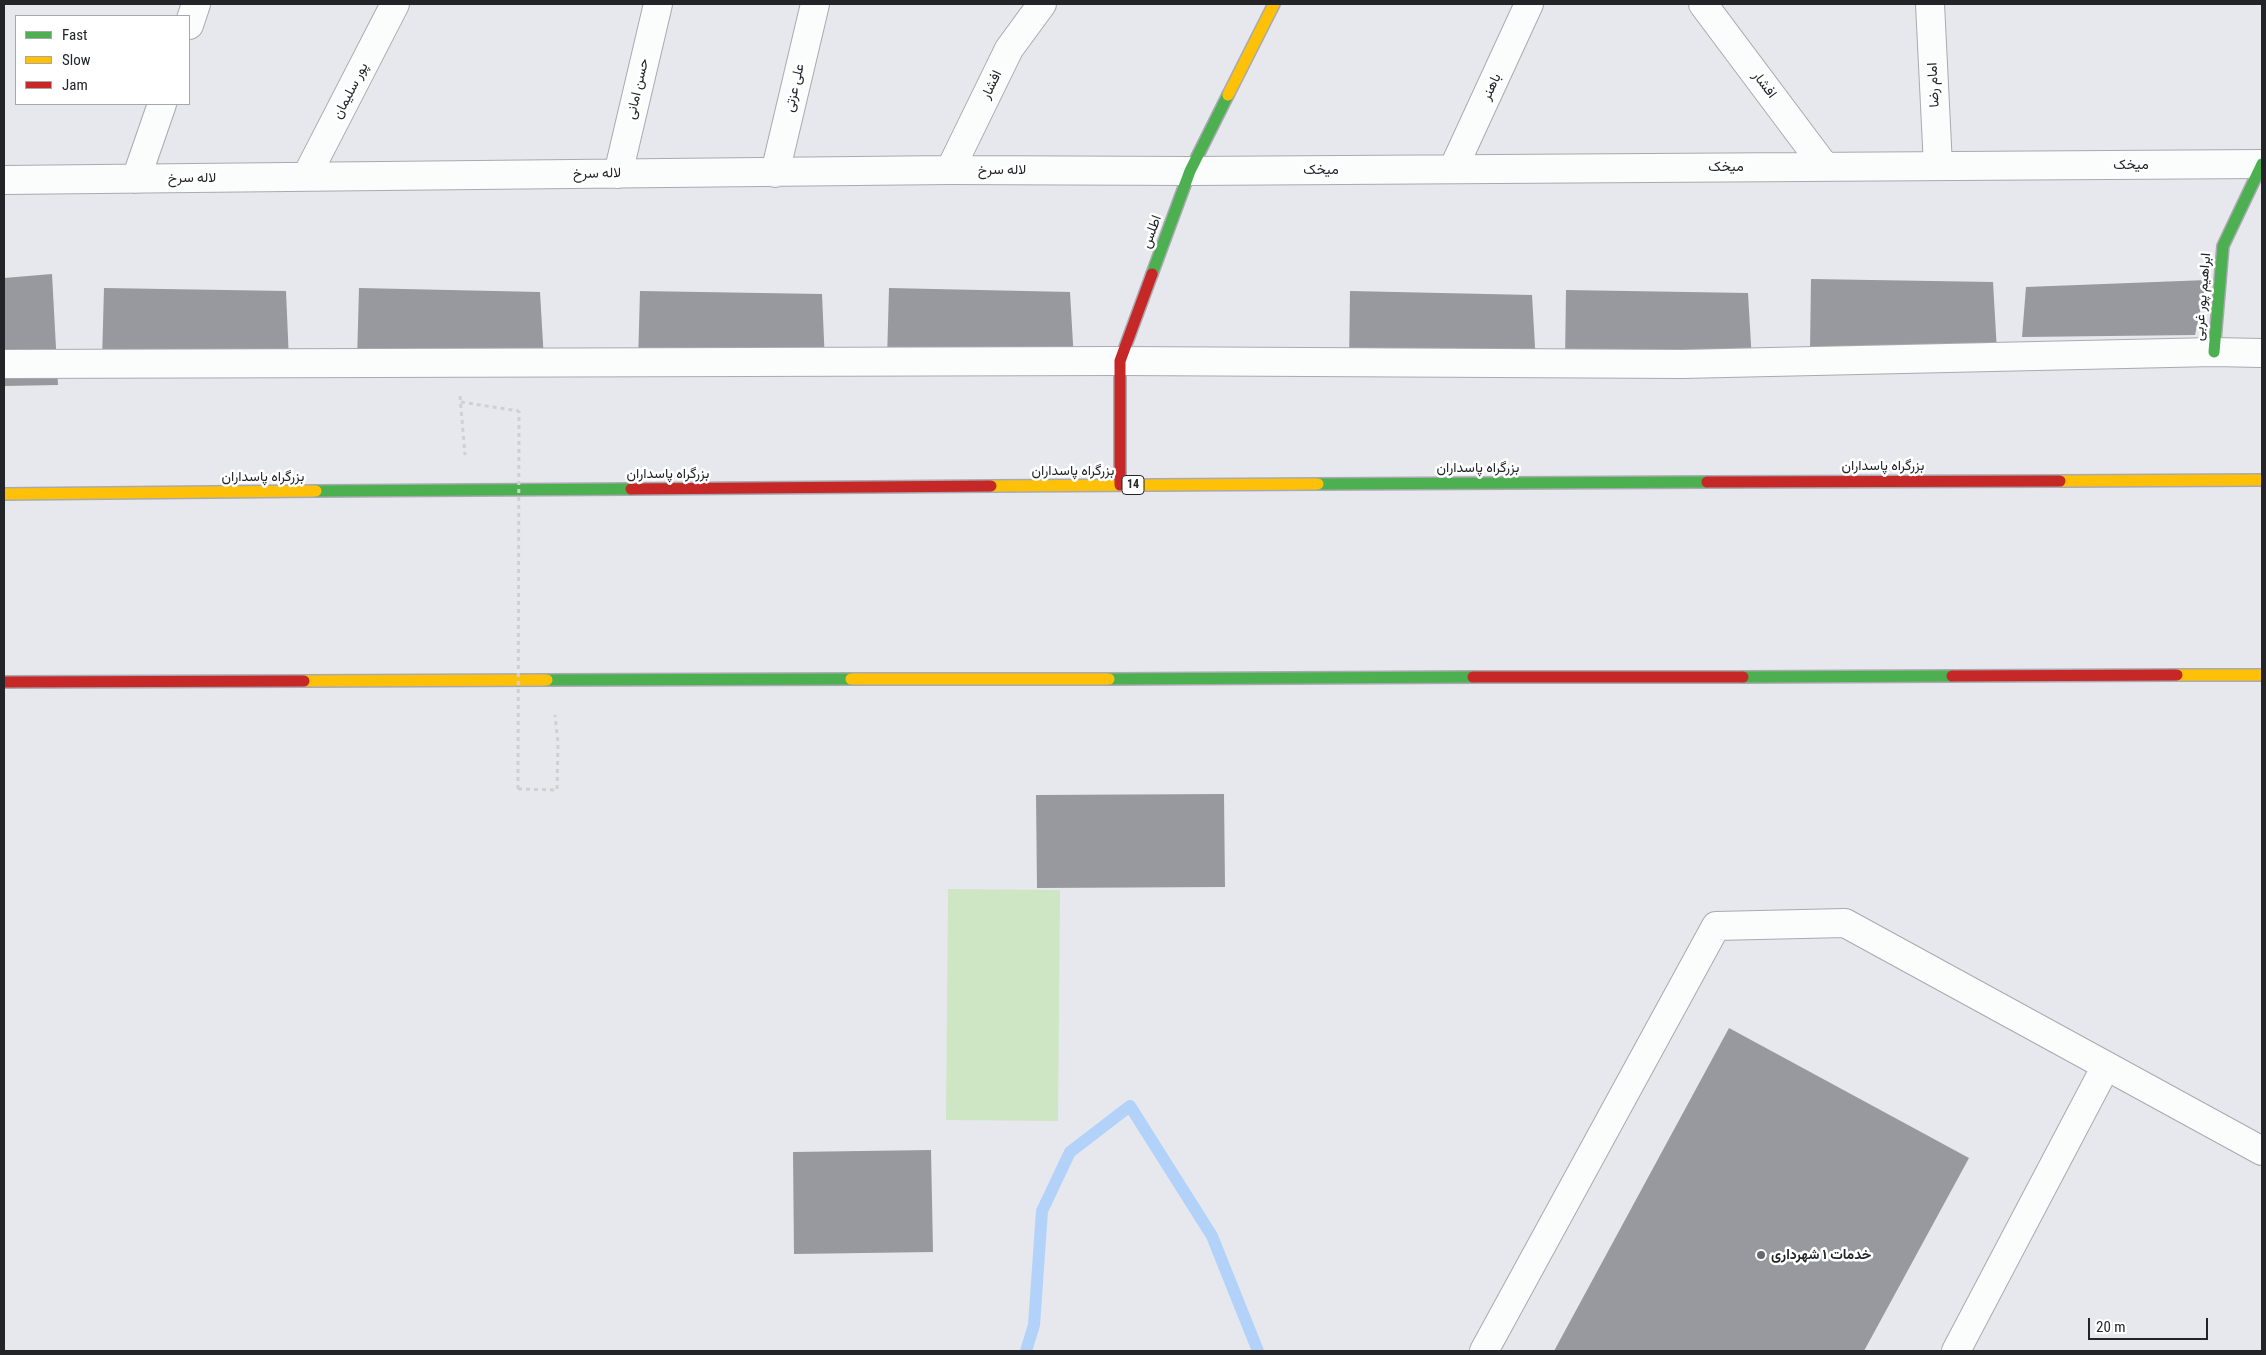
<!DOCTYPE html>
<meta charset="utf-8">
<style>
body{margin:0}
#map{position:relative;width:2266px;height:1355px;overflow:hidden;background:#e6e8ee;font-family:"Roboto Condensed",sans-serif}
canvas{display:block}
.frame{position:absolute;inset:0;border:5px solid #222428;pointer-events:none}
.legend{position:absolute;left:15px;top:15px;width:175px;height:90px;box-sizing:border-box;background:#fff;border:1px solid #a7a7a9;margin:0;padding:6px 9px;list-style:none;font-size:15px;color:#222428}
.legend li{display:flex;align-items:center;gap:10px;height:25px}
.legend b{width:25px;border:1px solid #a7a7a9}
.scale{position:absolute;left:2088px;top:1318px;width:120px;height:22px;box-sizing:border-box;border:2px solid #222428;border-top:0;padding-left:6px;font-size:15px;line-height:18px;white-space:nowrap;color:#222428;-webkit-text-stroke:4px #fff;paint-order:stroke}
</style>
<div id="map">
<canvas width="2266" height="1355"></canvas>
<div class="frame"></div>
<ul class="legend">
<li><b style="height:6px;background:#4caf50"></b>Fast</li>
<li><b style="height:6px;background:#ffc107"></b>Slow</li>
<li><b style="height:6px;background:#c62828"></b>Jam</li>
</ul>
<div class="scale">20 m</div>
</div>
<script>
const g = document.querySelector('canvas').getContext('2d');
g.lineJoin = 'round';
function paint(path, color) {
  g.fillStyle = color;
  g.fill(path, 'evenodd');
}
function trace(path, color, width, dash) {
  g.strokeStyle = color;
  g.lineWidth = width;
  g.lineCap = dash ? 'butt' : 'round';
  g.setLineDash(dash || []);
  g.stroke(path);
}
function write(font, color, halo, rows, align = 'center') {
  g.font = font + ' "Roboto Condensed",Vazirmatn,sans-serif';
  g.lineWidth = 5;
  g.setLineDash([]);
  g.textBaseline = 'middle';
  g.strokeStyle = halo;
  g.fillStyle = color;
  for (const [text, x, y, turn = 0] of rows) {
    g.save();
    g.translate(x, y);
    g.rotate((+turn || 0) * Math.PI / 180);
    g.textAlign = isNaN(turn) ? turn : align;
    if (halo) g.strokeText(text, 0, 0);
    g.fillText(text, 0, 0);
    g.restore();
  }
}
const green = new Path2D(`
 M948,889L1060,890L1058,1121L946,1120Z`);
const stream = new Path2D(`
 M1026,1351L1034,1325L1042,1211L1070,1152L1130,1106L1212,1236L1258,1351`);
const building = new Path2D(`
 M52,274L58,385L4,386V278Z
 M1811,279L1993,282L1997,352L1810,351Z
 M2207,280L2195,335L2022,337L2026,287Z
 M104,288L286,291L289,361L102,360Z
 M359,288L540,292L544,361H357Z
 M889,288L1070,292L1074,361L887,360Z
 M1566,290L1748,293L1752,362H1565Z
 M640,291L822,294L825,363H638Z
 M1350,291L1532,295L1536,364H1349Z
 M1224,794L1225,887L1037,888L1036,795Z
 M1729,1028L1969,1158L1864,1351H1554Z
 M931,1150L933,1252L794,1254L793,1152Z`);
const path = new Path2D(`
 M460,396L465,455
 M461,402L519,411
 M518,789L557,790L558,743L555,715`);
const street = new Path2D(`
 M1703,4L1825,167
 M1930,4L1938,166
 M189,25L196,4
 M1453,169L1529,4
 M950,170L1009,49L1042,4
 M775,173L815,4
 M618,174L658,4
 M306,177L395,4
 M136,179L162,104
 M4,180L950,170L1190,171L2262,164
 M4,364L1120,361L1682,364L2214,352L2262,353
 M1484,1351L1716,926L1845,923L2262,1151
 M1956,1351L2106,1066`);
const fast = new Path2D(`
 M1152,274L1190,171L1228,95
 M2214,352L2223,246L2262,164
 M1318,484L1707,482
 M316,491L631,489
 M1743,677L1952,676
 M1109,679L1473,677
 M547,680L851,679`);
const slow = new Path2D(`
 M1228,95L1274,4
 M2060,481L2262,480
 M991,486L1318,484
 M4,494L316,491
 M2177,675H2262
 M851,679H1109
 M304,681L547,680`);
const jam = new Path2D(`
 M1707,482L2060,481
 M1120,485V361L1152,274
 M631,489L991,486
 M1952,676L2177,675
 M1473,677H1743
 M4,682L304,681`);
const pathBridge = new Path2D(`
 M518,789L519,411`);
const markers = [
 [1761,1255,5,"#67696d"]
];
const shields = [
 [1133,485,22]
];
const shieldNames = [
 ["14",1133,485]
];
const streetNames = [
 ["افشار",992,85,-64],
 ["افشار",1764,85,53],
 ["امام رضا",1934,85,-93],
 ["باهنر",1492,87,-65],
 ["علی عزتی",795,88,-77],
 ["حسن امانی",638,89,-77],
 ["پور سلیمان",351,91,-63],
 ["میخک",2131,165],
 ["میخک",1726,167],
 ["لاله سرخ",1002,170],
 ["میخک",1321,170],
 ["لاله سرخ",597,174,-1],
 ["لاله سرخ",192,178],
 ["اطلس",1152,232,-70],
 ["ابراهیم پور غربی",2203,297,-85],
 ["بزرگراه پاسداران",1883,466],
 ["بزرگراه پاسداران",1478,468],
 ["بزرگراه پاسداران",1073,471],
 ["بزرگراه پاسداران",668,474],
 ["بزرگراه پاسداران",263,477]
];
const poiNames = [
 ["خدمات ۱ شهرداری",1771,1255]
];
paint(green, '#cee6c4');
trace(stream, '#b2d2f9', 12);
paint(building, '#98999e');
trace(street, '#a9aaaf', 30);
trace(fast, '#a9aaaf', 14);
trace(slow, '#a9aaaf', 14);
trace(jam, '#a9aaaf', 14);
trace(path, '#d0d0d3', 3, [4, 4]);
trace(street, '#fbfcfc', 28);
trace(fast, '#4caf50', 11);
trace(slow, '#ffc107', 11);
trace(jam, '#c62828', 11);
trace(pathBridge, '#d0d0d3', 3, [4, 4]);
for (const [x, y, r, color] of markers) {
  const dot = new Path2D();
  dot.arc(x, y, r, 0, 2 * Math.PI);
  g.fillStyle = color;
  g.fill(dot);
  trace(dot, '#fff', 2);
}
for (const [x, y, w] of shields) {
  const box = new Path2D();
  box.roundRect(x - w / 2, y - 9.5, w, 19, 4);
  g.fillStyle = '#fff';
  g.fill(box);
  trace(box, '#222428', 1);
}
write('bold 12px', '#222428', null, shieldNames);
write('14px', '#222428', '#fff', streetNames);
write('bold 14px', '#222428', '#fff', poiNames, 'left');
</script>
